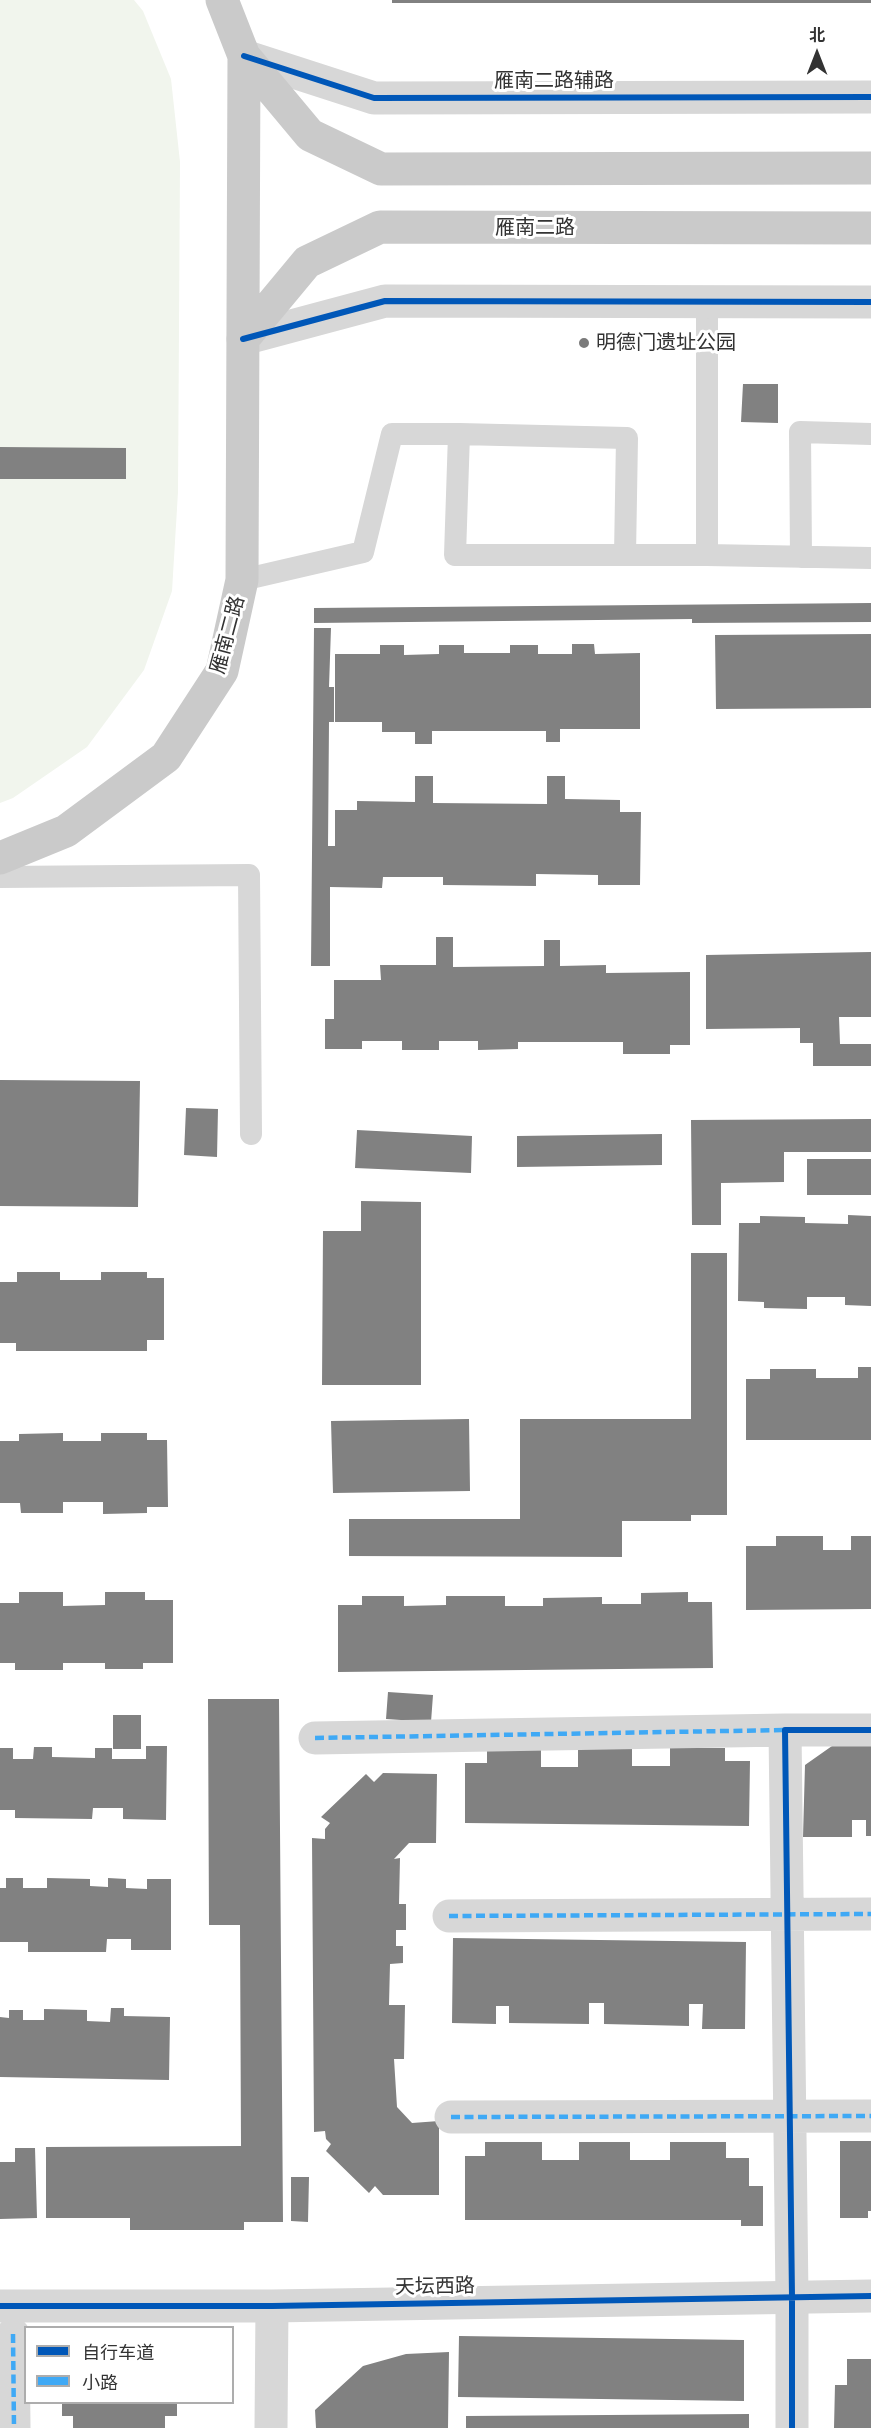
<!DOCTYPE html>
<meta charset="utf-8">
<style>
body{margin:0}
#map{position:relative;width:871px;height:2428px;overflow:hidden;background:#fff;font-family:Karla,"Noto Sans SC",sans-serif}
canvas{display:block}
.legend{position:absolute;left:24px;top:2326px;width:210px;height:78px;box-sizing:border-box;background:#fff;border:2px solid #adadad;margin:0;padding:8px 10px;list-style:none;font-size:18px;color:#333}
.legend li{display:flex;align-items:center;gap:12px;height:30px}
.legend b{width:30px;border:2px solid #adadad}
.north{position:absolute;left:787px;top:24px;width:60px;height:60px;-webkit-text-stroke:4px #fff;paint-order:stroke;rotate:0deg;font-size:16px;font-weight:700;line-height:24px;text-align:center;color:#333}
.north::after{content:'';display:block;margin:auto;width:21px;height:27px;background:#333;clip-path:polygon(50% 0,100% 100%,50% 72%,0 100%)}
</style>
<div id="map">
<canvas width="871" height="2428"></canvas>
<ul class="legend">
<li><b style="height:8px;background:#0057b8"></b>自行车道</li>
<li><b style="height:8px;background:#3fa9f5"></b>小路</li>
</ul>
<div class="north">北</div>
</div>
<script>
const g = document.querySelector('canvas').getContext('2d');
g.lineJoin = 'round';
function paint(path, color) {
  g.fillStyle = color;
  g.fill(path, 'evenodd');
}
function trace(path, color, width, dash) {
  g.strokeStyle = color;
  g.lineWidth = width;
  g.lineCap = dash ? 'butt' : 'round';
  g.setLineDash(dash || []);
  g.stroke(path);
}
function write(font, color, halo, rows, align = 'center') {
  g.font = font + ' Karla,"Noto Sans SC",sans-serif';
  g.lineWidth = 6;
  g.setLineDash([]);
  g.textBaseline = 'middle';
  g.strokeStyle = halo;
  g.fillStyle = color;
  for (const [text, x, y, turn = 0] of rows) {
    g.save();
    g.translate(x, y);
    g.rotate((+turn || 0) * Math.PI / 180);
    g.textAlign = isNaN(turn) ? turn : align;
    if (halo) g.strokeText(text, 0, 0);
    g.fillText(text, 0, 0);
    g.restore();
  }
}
const green = new Path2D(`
 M0,0H134L143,11L171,79L180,162L178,492L172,591L144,670L87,747L13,798L0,803Z`);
const building = new Path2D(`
 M392,0H871V3H392Z
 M743,384H778V423L741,422Z
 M0,447L126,448V479H0Z
 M871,603V622L692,623V619L314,623V608Z
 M314,628H331L329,687H334V722H329L328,846H335V810H357V801L415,802V776H433V803L547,804V776H565V799L620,800V812H641L640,885H598V875L536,874V886L443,885V877H383L382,888L330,887V966H311Z
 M871,634V708L716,709L715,635Z
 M572,644H594L595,654L640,653V729H560V742H546V731H432V744H415V732H382V722H335V654H380V645H404V655L439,654V645H464V653H510V645H538V654H572Z
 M436,937H453V967L544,966V940H560V966L606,965V973L690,972V1045H670V1054H623V1042H518V1049L478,1050V1041H439V1050H402V1041H362V1049H325V1019H334V980H381L380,965H436Z
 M871,952V1017H839L840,1044H871V1066H813V1043H800V1028L706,1029V955Z
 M0,1080L140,1081L138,1207L0,1206Z
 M186,1108L218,1109L217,1157L184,1155Z
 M871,1119V1152H784V1182L721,1183V1225H692L691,1120Z
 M357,1130L472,1136L471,1173L355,1168Z
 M662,1134V1165L517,1167V1136Z
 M807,1159H871V1195H807Z
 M361,1201L421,1202V1385H322L323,1231H361Z
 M848,1215L871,1216V1306L845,1305V1297H807V1309L764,1308V1302L738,1301L739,1223H760V1216L805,1217V1223L848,1224Z
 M691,1253H727V1515H691V1521H622V1557L349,1556V1519H520V1419H691Z
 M17,1272H60V1280H101V1272H147V1278H164V1340H147V1351H16V1343H0V1282H17Z
 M858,1367H871V1440H746V1379H770V1369H816V1378H858Z
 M469,1419L470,1491L333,1493L331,1421Z
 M63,1433V1441H101V1433H147V1440H167L168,1507H147V1513L103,1514V1502H63V1513H21L20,1503H0V1441H19V1434Z
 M776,1536H823V1550H851V1536H871V1609L746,1610V1546H776Z
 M19,1592H63V1606L105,1605V1592H145V1600H173V1663H143V1669H105V1663H63V1670H15V1663H0V1603H19Z
 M688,1592V1602H712L713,1668L338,1672V1605H362V1596H404V1606L446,1605V1596H505V1606H543V1598L602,1597V1604H641V1593Z
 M388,1692L433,1695L431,1722L386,1719Z
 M208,1699H279L283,2222H244V2230H130V2218H46V2147L241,2146L240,1925H209Z
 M113,1715H141V1749H113Z
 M578,1745H632V1766H670V1748H725V1761H750L749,1826L465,1823V1763H487V1750H541V1767H578Z
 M146,1746H167L166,1820L123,1819V1808H93L92,1819L15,1818V1810H0V1748H13V1759H33L34,1747H52V1757L95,1758V1748H112V1759H146Z
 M832,1746H871V1836H866V1820H852V1837H803L805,1765Z
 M383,1773L437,1774L436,1843H409L394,1859L400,1858L399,1904H406V1930H396V1946H403V1963L390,1964L389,2005H405L404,2059H394L397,2107L412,2123L439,2121V2195H383L375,2186L369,2193L326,2151L331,2144L326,2139L325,2131L314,2132L312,1838L325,1839V1829L330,1823L321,1817L366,1774L374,1782Z
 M6,1878H23V1888H47V1878L90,1879V1886L108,1887V1878L126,1879V1888L147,1889V1879H171V1950H131V1939H107L106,1952H28V1942H0V1888H6Z
 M453,1938L746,1942L745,2029H702L703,2004H689V2026L604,2024V2003H589V2024L509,2023V2006H496V2024L452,2023Z
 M111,2008H124V2016L170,2017L169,2080L0,2077V2017L9,2018V2010H23V2020H44V2009L87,2010V2021L110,2022Z
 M840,2141H871V2211H868V2218H840Z
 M485,2142H542V2160H579V2142H630V2160H670V2142H726V2158H749V2186H763V2226H741V2220H465V2156H485Z
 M15,2148H35L37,2218L0,2219V2162H15Z
 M291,2177H309L308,2222L291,2221Z
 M459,2336L744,2340V2401L458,2397Z
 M449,2352L448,2428H316L315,2410L363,2366L406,2354Z
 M847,2359H871V2428H834L835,2385H847Z
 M62,2402H177V2416H165V2428H73V2416H62Z
 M749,2414V2428H466V2416Z`);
const service = new Path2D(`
 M707,302V555L871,558
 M459,434L627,438L625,555
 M801,557L800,432L871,434
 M242,580L363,552L392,434H459L455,555H707
 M0,877L249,875L251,1134`);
const minor = new Path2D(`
 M244,56L374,98L871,97
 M243,339L385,301L871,302
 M315,1738L785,1730
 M449,1916L871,1914
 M451,2117L871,2116
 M13,2334L14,2428
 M792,2428V2297L785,1730H871`);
const tertiary = new Path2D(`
 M0,2306H272L871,2296
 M271,2428L272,2306`);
const primary = new Path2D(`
 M244,56L310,135L381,169L871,168
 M243,339L307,262L380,227L871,228
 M0,858L66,831L166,757L222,671L242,580L244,56L222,0`);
const quiet = new Path2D(`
 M315,1738L785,1730
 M449,1916L871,1914
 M451,2117L871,2116
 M13,2334L14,2428`);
const cycleway = new Path2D(`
 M244,56L374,98L871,97
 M243,339L385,301L871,302
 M0,2306H272L871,2296
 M792,2428V2297L785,1730H871`);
const markers = [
 [584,343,6,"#7a7a7a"]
];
const streetNames = [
 ["雁南二路辅路",554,81],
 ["雁南二路",535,228],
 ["雁南二路",228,635,-75],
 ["天坛西路",435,2287,-1]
];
const poiNames = [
 ["明德门遗址公园",596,343]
];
paint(green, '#f1f5ed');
paint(building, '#818181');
trace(service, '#d7d7d7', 22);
trace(minor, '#d7d7d7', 33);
trace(tertiary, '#d7d7d7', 33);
trace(primary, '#cacaca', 33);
trace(quiet, '#3fa9f5', 4.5, [9, 4.5]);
trace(cycleway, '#0057b8', 6);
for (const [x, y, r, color] of markers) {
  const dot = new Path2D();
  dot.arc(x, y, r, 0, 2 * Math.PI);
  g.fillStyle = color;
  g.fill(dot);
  trace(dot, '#fff', 2);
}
write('20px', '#333', '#fff', streetNames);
write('20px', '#333', '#fff', poiNames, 'left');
</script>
